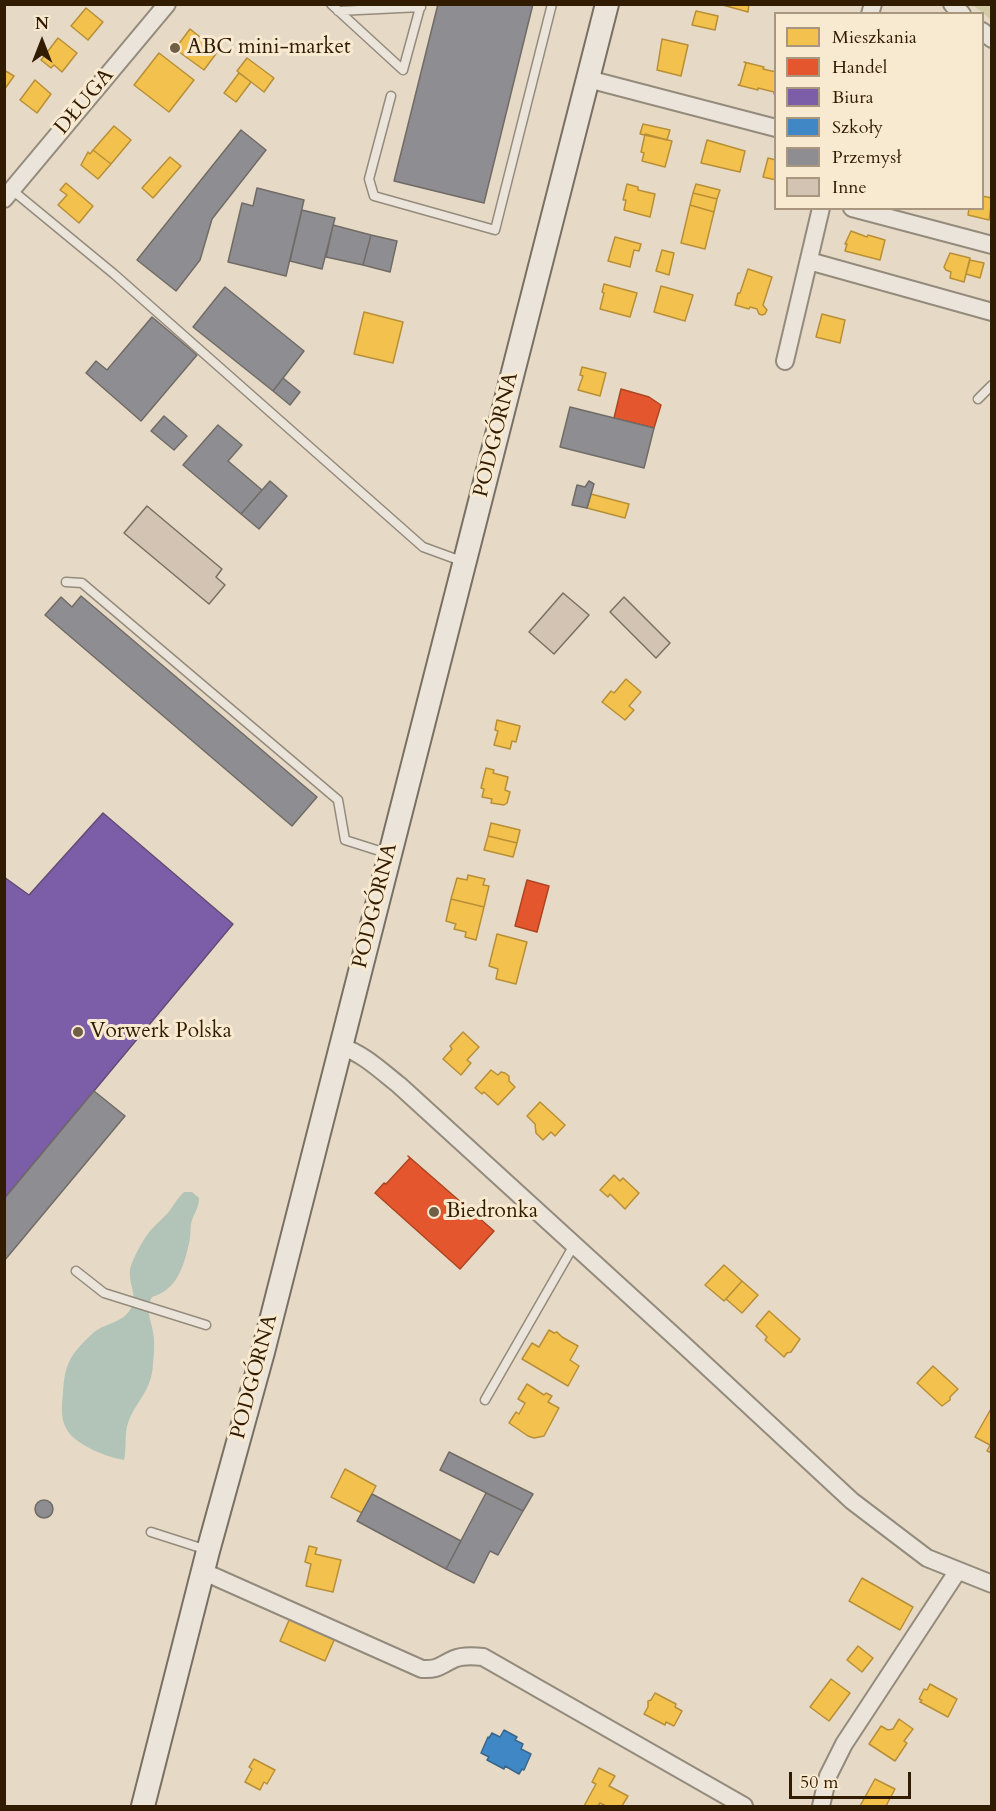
<!DOCTYPE html>
<meta charset="utf-8">
<style>
body{margin:0}
#map{position:relative;width:996px;height:1811px;overflow:hidden;background:#e6dac6;font-family:Cardo,serif}
canvas{display:block}
.frame{position:absolute;inset:0;border:6px solid #311b01;pointer-events:none}
.legend{position:absolute;left:774px;top:12px;width:210px;height:198px;box-sizing:border-box;background:#f8e9d1;border:2px solid #a8977e;margin:0;padding:8px 10px;list-style:none;font-size:18px;color:#311b01}
.legend li{display:flex;align-items:center;gap:12px;height:30px}
.legend b{width:30px;border:2px solid #a8977e}
.north{position:absolute;left:12px;top:12px;width:60px;height:60px;-webkit-text-stroke:4px #f8e9d1;paint-order:stroke;rotate:0deg;font-size:16px;font-weight:700;line-height:24px;text-align:center;color:#311b01}
.north::after{content:'';display:block;margin:auto;width:21px;height:27px;background:#311b01;clip-path:polygon(50% 0,100% 100%,50% 72%,0 100%)}
.scale{position:absolute;left:789px;top:1772px;width:122px;height:27px;box-sizing:border-box;border:3px solid #311b01;border-top:0;padding-left:8px;font-size:18px;line-height:21px;white-space:nowrap;color:#311b01;-webkit-text-stroke:4px #f8e9d1;paint-order:stroke}
</style>
<div id="map">
<canvas width="996" height="1811"></canvas>
<div class="frame"></div>
<ul class="legend">
<li><b style="height:16px;background:#f2c14e"></b>Mieszkania</li>
<li><b style="height:16px;background:#e4572e"></b>Handel</li>
<li><b style="height:16px;background:#7b5ea7"></b>Biura</li>
<li><b style="height:16px;background:#3f88c5"></b>Szkoły</li>
<li><b style="height:16px;background:#8d8d92"></b>Przemysł</li>
<li><b style="height:16px;background:#d3c3b3"></b>Inne</li>
</ul>
<div class="north">N</div>
<div class="scale">50 m</div>
</div>
<script>
const g = document.querySelector('canvas').getContext('2d');
g.lineJoin = 'round';
function paint(path, color) {
  g.fillStyle = color;
  g.fill(path, 'evenodd');
}
function trace(path, color, width, dash) {
  g.strokeStyle = color;
  g.lineWidth = width;
  g.lineCap = dash ? 'butt' : 'round';
  g.setLineDash(dash || []);
  g.stroke(path);
}
function write(font, color, halo, rows, align = 'center') {
  g.font = font + ' Cardo,serif';
  g.lineWidth = 6;
  g.setLineDash([]);
  g.textBaseline = 'middle';
  g.strokeStyle = halo;
  g.fillStyle = color;
  for (const [text, x, y, turn = 0] of rows) {
    g.save();
    g.translate(x, y);
    g.rotate((+turn || 0) * Math.PI / 180);
    g.textAlign = isNaN(turn) ? turn : align;
    if (halo) g.strokeText(text, 0, 0);
    g.fillText(text, 0, 0);
    g.restore();
  }
}
const green = new Path2D(`
 M973,5H991V20Z`);
const water = new Path2D(`
 M184,1192H192L199,1198C199,1209 193,1214 191,1224C190,1230 191,1237 189,1243C184,1266 177,1290 152,1297C145,1310 151,1319 153,1332C155,1342 154,1354 153,1364C152,1391 135,1402 128,1423C124,1435 127,1448 124,1460C107,1457 74,1445 66,1428C60,1417 62,1405 63,1392C65,1362 71,1354 92,1334C103,1323 121,1324 130,1310C139,1297 128,1284 130,1270C131,1261 145,1236 151,1230C156,1224 162,1219 167,1214C173,1207 177,1198 184,1192Z`);
const homes = new Path2D(`
 M719,4H749L748,12Z
 M86,8L103,22L88,40L71,26Z
 M696,11L718,16L715,30L692,25Z
 M190,29L218,51L204,70L175,49Z
 M58,38L77,53L62,72L54,65L51,68L41,60Z
 M662,39L688,45L681,76L657,70Z
 M159,53L194,80L169,112L134,85Z
 M247,58L274,78L264,92L237,71Z
 M744,62L764,67L763,69L776,72V95L774,94V92L758,88V90L738,85L740,84L746,63Z
 M4,70L14,76L4,90Z
 M239,73L251,82L236,102L224,93Z
 M35,80L51,94L37,113L20,100Z
 M643,124L670,130L667,140L640,134Z
 M114,126L131,140L111,164L93,150Z
 M645,134L672,141L665,167L642,161L644,153L641,152Z
 M707,140L745,151L740,172L701,163Z
 M93,150L111,164L98,179L81,165L88,152L90,154Z
 M170,157L181,166L153,198L142,188Z
 M768,158L776,160V180L763,177Z
 M66,183L93,206L79,223L58,205L67,195L60,190Z
 M627,184L638,187V190L655,194L650,217L624,210L626,200H623Z
 M696,184L720,190L717,199L693,193Z
 M693,193L717,199L714,212L690,205Z
 M982,196L992,198L989,220L968,215L969,208H982Z
 M690,205L714,212L705,249L681,243Z
 M851,231L867,237L868,235L885,240L880,260L845,251L847,244H845Z
 M615,237L641,244L639,251L634,250L630,267L608,261Z
 M662,250L674,253L669,275L656,271Z
 M950,253L970,258L964,282L950,278L951,272L946,270L944,267Z
 M970,260L984,263L980,278L966,274Z
 M748,269L772,277L763,305L767,310L765,314L762,315L759,314L757,309L750,307L749,309L735,305L738,293H740Z
 M604,284L637,293L630,317L600,309L604,293L602,292Z
 M661,286L693,295L685,321L654,312Z
 M364,312L403,322L393,363L354,354Z
 M822,314L845,320L840,343L816,337Z
 M582,367L606,373L600,396L578,390L583,376L580,375Z
 M591,494L629,504L625,518L587,508Z
 M626,679L641,692L629,706L634,710L625,720L602,702L611,691L614,693Z
 M497,720L520,726L516,742L512,741L510,749L494,745L498,731L495,730Z
 M486,768L494,770L493,773L508,777L505,790L510,792L507,803L504,805L491,803L492,799L482,797L484,789L481,788Z
 M491,823L520,830L517,843L488,836Z
 M488,836L517,843L513,857L484,850Z
 M468,875L485,879L483,885L489,886L484,907L451,899L457,878L467,880Z
 M451,899L484,907L476,940L465,937L466,932L454,929L456,924L446,921Z
 M497,934L527,942L516,984L496,979L498,969L489,966Z
 M463,1032L479,1047L467,1060L471,1063L461,1075L443,1059L452,1049L450,1046Z
 M491,1070L498,1075L501,1072L505,1073L509,1076V1081L515,1087L498,1105L484,1092L482,1094L475,1088Z
 M540,1102L565,1125L555,1136L551,1132L543,1140L536,1133L535,1124L527,1116Z
 M614,1175L620,1181L623,1178L639,1193L625,1209L610,1194L608,1197L600,1190Z
 M724,1265L742,1281L724,1301L705,1285Z
 M742,1281L758,1295L742,1313L726,1299Z
 M769,1311L800,1339L791,1352L787,1353L784,1357L765,1340L767,1337L756,1326Z
 M549,1330L554,1333L557,1332L562,1337L578,1346L570,1360L579,1366L568,1386L522,1359L532,1343L539,1347Z
 M933,1366L958,1389L950,1397V1400L942,1406L917,1383Z
 M527,1384L544,1395L546,1393L552,1396L548,1402L559,1408L544,1436L534,1438L528,1436L509,1423L516,1412L519,1414L525,1403L518,1399Z
 M992,1407V1453L987,1451L990,1445L975,1437Z
 M345,1469L376,1486L362,1513L331,1497Z
 M309,1546L317,1548L315,1554L341,1560L333,1592L306,1586L311,1564L305,1562Z
 M862,1578L913,1607L900,1630L849,1601Z
 M290,1618L335,1638L325,1661L280,1641Z
 M858,1646L873,1658L862,1672L847,1660Z
 M831,1679L850,1693L829,1721L810,1707Z
 M930,1684L957,1699L948,1717L920,1702L922,1700L919,1699L924,1689L927,1690Z
 M655,1693L676,1704L675,1707L682,1711L674,1726L666,1722L665,1725L644,1714L648,1707V1701L651,1700Z
 M899,1719L913,1729L904,1741L907,1743L895,1761L869,1744L881,1726L888,1730L893,1729Z
 M254,1759L275,1770L267,1784L264,1782L260,1790L245,1782L252,1769L249,1767Z
 M599,1768L615,1776L609,1786L628,1796L622,1806H606L600,1803L598,1806H584L596,1784L592,1782Z
 M875,1779L895,1789L886,1806H860Z`);
const shops = new Path2D(`
 M621,389L649,397L661,405L654,428L614,418Z
 M527,880L549,886L537,932L515,926Z
 M408,1156L494,1231L460,1269L375,1193L384,1183L386,1184L410,1158Z`);
const offices = new Path2D(`
 M103,813L233,924L4,1199V877L29,895Z`);
const schools = new Path2D(`
 M504,1730L517,1737L515,1740L523,1744L521,1749L531,1754L524,1770L522,1769L519,1774L505,1766L504,1769L487,1760L489,1757L481,1753L488,1737L489,1738L492,1733L500,1737Z`);
const industry = new Path2D(`
 M438,4H533L484,203L394,181Z
 M241,130L266,150L212,219L200,260L176,291L137,260Z
 M257,188L304,200L286,276L228,262L242,203L253,206Z
 M302,210L335,218L322,269L290,261Z
 M333,225L371,235L363,265L326,257Z
 M371,235L397,241L390,272L363,265Z
 M225,287L304,351L273,391L193,327Z
 M152,317L197,355L141,421L86,373L96,361L107,370Z
 M283,378L300,392L290,405L273,391Z
 M570,407L654,428L644,468L560,447Z
 M164,416L187,436L174,450L151,431Z
 M218,425L242,445L228,461L262,490L241,514L183,465Z
 M270,481L287,496L259,529L241,514Z
 M589,481L594,484L587,508L572,505L577,485L585,487Z
 M81,596L317,797L292,826L45,615L61,597L72,607Z
 M94,1091L125,1116L4,1261V1199Z
 M449,1452L533,1494L523,1511L440,1470Z
 M486,1493L523,1511L498,1555L490,1551L474,1583L446,1569Z
 M372,1494L461,1541L446,1569L357,1521Z
 M35 1509a9 9 0 1 1 18 0a9 9 0 1 1-18 0Z`);
const building = new Path2D(`
 M147,506L222,569L216,577L225,585L209,604L124,533Z
 M563,593L589,615L554,654L529,632Z
 M624,597L670,643L656,658L610,612Z`);
const service = new Path2D(`
 M331,4L403,70L421,4
 M338,11L421,7
 M391,96L369,179L374,196L495,230L552,4
 M12,190L114,274L423,547L464,562
 M978,399L992,385
 M66,582L82,583L338,800L345,840L389,854
 M76,1271L104,1293L206,1325
 M485,1400L574,1245
 M151,1532L207,1550`);
const minor = new Path2D(`
 M952,4L962,14
 M870,14L873,4
 M982,31L992,39
 M588,79L776,128
 M4,199L167,4
 M852,208L992,245
 M809,261L992,312
 M785,361L821,208
 M340,1046C364,1054 380,1070 399,1085L685,1346L852,1501L927,1558L992,1584
 M202,1571L422,1669C439,1670 440,1665 454,1659C463,1655 474,1656 483,1657L744,1806
 M821,1806L828,1776L844,1744L957,1572`);
const secondary = new Path2D(`
 M143,1806L208,1551L263,1352L607,4`);
const markers = [
 [175,48,6,"#705e46"],
 [78,1032,6,"#705e46"],
 [434,1212,6,"#705e46"]
];
const poiNames = [
 ["ABC mini-market",187,48],
 ["Vorwerk Polska",90,1032],
 ["Biedronka",446,1212]
];
const streetNames = [
 ["DŁUGA",85,102,-50],
 ["PODGÓRNA",497,435,-76],
 ["PODGÓRNA",376,906,-76],
 ["PODGÓRNA",255,1377,-75]
];
paint(green, '#d2cba6');
paint(water, '#b2c4b7');
paint(homes, '#f2c14e');
trace(homes, '#b88f37', 1.5);
paint(shops, '#e4572e');
trace(shops, '#ae4520', 1.5);
paint(offices, '#7b5ea7');
trace(offices, '#654a75', 1.5);
paint(schools, '#3f88c5');
trace(schools, '#3b678a', 1.5);
paint(industry, '#8d8d92');
trace(industry, '#716b66', 1.5);
paint(building, '#d3c3b3');
trace(building, '#7a7062', 1.5);
trace(service, '#948b7c', 11);
trace(minor, '#948b7c', 20);
trace(secondary, '#7a7062', 26);
trace(service, '#eae4da', 8);
trace(minor, '#eae4da', 16);
trace(secondary, '#eae4da', 22);
for (const [x, y, r, color] of markers) {
  const dot = new Path2D();
  dot.arc(x, y, r, 0, 2 * Math.PI);
  g.fillStyle = color;
  g.fill(dot);
  trace(dot, '#f8e9d1', 2);
}
write('21px', '#311b01', '#f8e9d1', poiNames, 'left');
write('21px', '#311b01', '#f8e9d1', streetNames);
</script>
